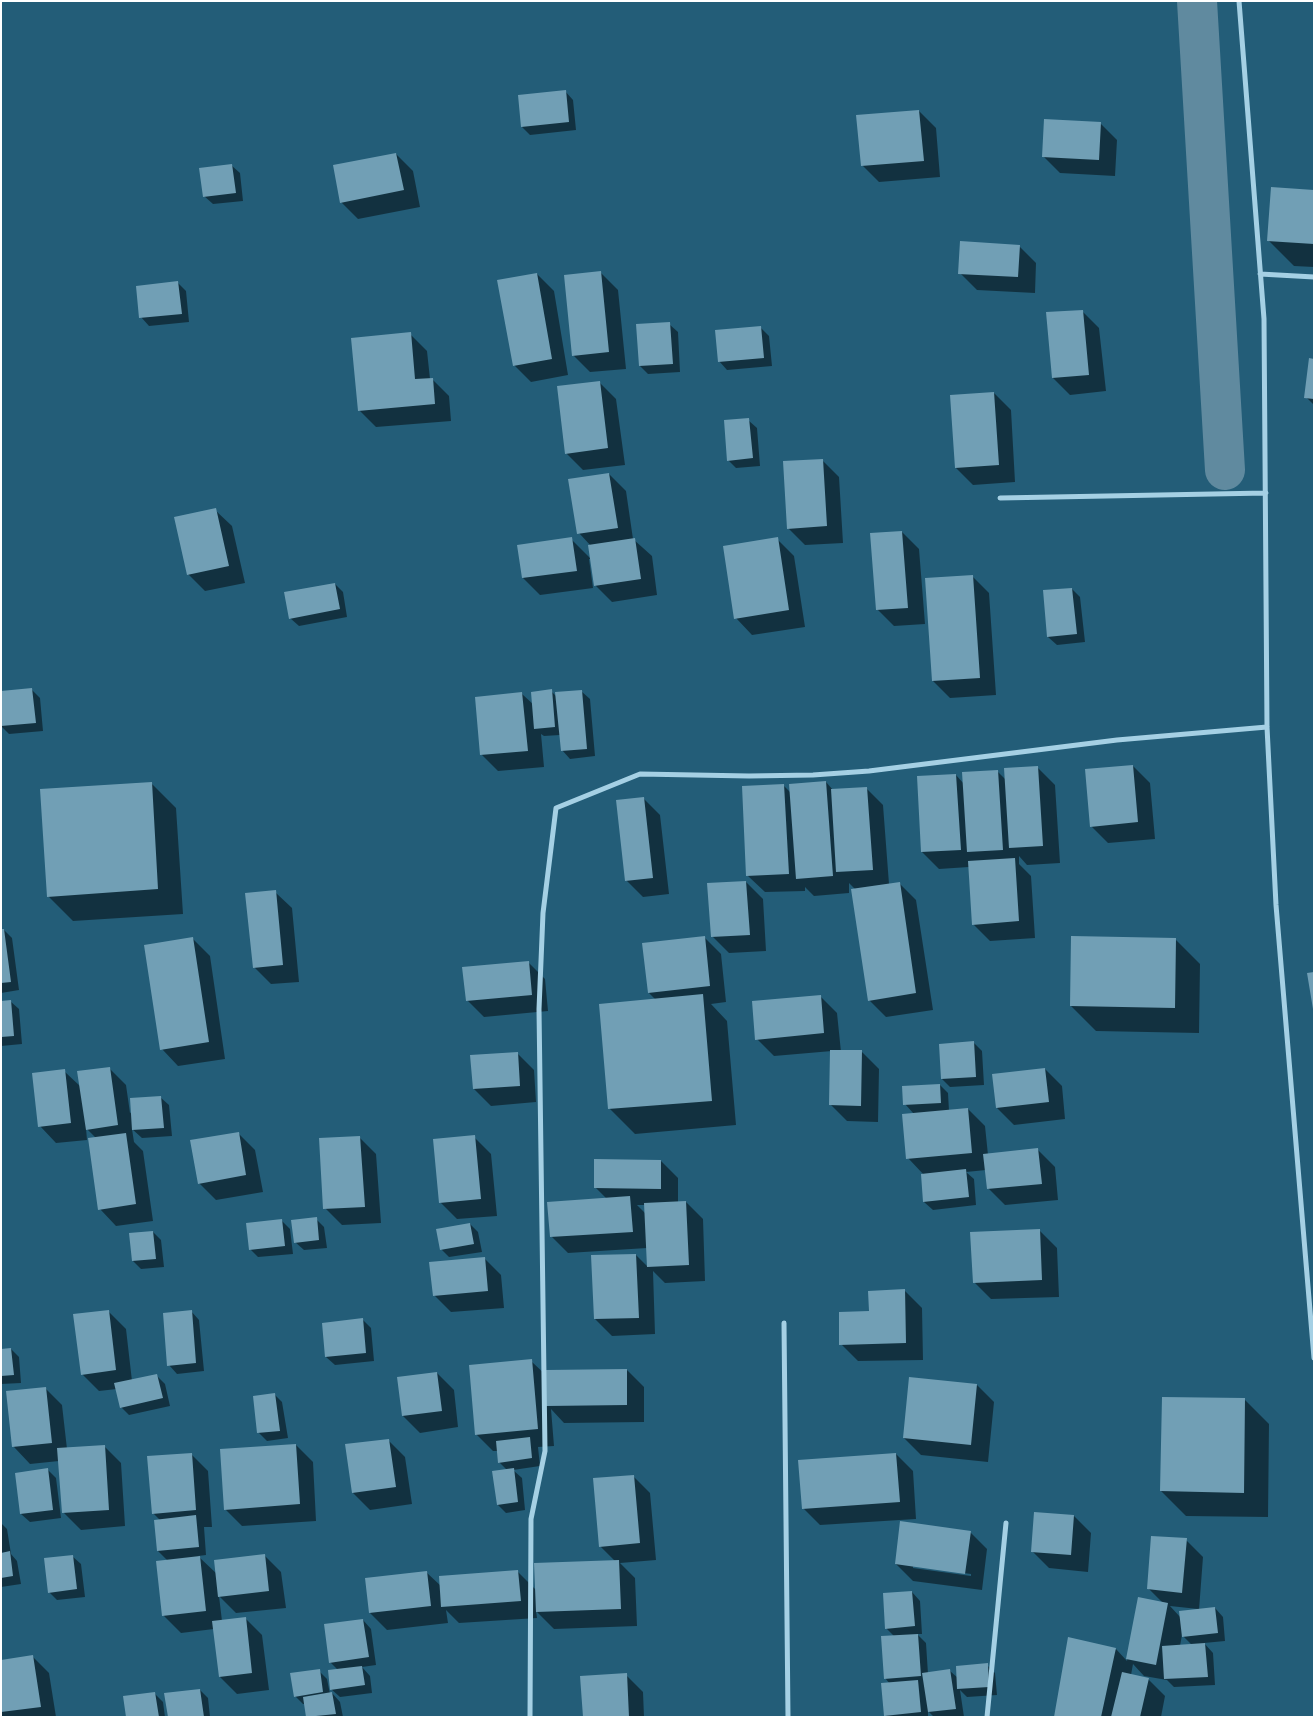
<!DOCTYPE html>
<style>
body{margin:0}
#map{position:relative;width:1315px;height:1718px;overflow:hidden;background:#235d78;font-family:"Noto Sans",sans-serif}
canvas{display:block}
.frame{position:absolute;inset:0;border:2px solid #fff;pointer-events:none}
</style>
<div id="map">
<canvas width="1315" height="1718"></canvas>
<div class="frame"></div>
</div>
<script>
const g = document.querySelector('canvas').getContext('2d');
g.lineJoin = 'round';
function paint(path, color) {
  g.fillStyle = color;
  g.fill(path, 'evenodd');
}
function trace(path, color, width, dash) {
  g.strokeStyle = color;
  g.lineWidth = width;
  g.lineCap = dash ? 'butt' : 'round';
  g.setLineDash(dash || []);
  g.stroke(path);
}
const shadow = new Path2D(`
 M565,91L573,100L576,130L530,135L522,127Z
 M919,111L936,128L940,177L879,182L862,165Z
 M1100,123L1117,140L1115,176L1060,173L1043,156Z
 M396,154L413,171L420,207L358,219L341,202Z
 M231,165L240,173L243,201L213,204L204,196Z
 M1314,191V267L1294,266L1269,241Z
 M1019,246L1036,263L1035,293L977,290L960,273Z
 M601,273L618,290L626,369L590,372L573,355Z
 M537,274L554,291L568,375L531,382L514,365Z
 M178,283L186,291L189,322L149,326L141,317Z
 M1082,311L1099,328L1106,391L1070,395L1053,378L1048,314Z
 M669,324L678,332L680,372L648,374L640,366Z
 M760,327L769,336L772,366L727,370L719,361Z
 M410,334L427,351L430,379H432L449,396L451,421L376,427L359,410Z
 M1314,360V405L1306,397Z
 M599,382L616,399L625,465L583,470L566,453Z
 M994,393L1011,410L1015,482L973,485L956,468Z
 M748,420L757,428L760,466L736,468L728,460Z
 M822,460L839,477L843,543L805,545L788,528Z
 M609,474L626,491L633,539L652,556L657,595L612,602L595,585L591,559H589L593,588L540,595L523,578L571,539L591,559V546L579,533Z
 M215,510L232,526L245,583L205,591L188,574Z
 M902,532L919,549L925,624L894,626L877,609Z
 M777,539L794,556L805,627L752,635L736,618Z
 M972,576L989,593L996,695L950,698L933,681Z
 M335,584L343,592L347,617L299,626L290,618Z
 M1072,589L1080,597L1085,642L1057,645L1048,637Z
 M32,690L40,698L43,731L9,734L1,726V693Z
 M551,691L557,697L581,691L590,699L595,756L570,759L562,750L560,735L544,736L541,734L544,767L498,771L481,754L522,694L534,705Z
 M1133,766L1150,783L1155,839L1108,843L1091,826Z
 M1038,768L1055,785L1060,863L1027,865L1019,856V864L1031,876L1035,938L990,941L973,924L969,867L939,869L922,852L956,775L964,784L998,772L1006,780Z
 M826,782L833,790L866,788L883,805L889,884L899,883L916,900L933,1010L886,1017L869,1000L855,889L849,883V893L814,896L805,887V891L765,892L748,876L783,785L791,793Z
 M151,783L176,808L183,914L73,921L48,896Z
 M643,798L660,815L669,894L643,897L626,880Z
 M746,882L763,899L766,951L729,953L712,936Z
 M275,892L292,908L299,982L271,984L254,967Z
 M1,930H4L12,938L19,990L1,993Z
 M704,937L721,954L726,1002L711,1004L727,1021L736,1125L635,1134L610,1109L600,1005L656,1000L649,993Z
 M193,939L210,956L225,1059L178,1066L162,1049Z
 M1175,939L1200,964L1199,1033L1096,1031L1071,1006Z
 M528,962L545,979L548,1011L484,1017L467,1000Z
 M820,996L837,1013L841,1052H862L879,1069L878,1122L847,1121L830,1104L832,1051L774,1056L757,1039Z
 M10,1001L19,1009L22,1044L1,1046V1002Z
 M974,1043L982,1051L984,1085L950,1087L942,1079Z
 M517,1053L534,1070L536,1102L491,1106L474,1089Z
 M109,1068L126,1085L130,1113L160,1097L169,1105L172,1136L142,1138L132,1129L134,1142L143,1151L153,1221L116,1226L100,1209L96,1138L86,1128L87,1140L56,1143L40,1126L64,1071L81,1087Z
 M1045,1069L1062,1086L1065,1119L1014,1125L997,1108Z
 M940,1085L948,1093L949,1111L968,1109L985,1126L988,1155L1038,1150L1055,1167L1058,1200L1005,1205L988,1188L986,1170L966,1172L974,1179L976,1205L933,1210L924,1202L922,1175H924L908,1158L914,1114L905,1104Z
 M238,1133L255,1150L263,1192L216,1200L199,1183Z
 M359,1137L376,1154L381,1223L342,1225L325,1208Z
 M474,1137L491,1154L497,1216L457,1219L440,1202Z
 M661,1161L678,1178V1203L686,1202L703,1219L705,1281L665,1283L653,1271L655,1334L612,1336L595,1319L636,1255L648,1267L647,1248L568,1253L551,1236L607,1199L595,1187ZM637,1205H646V1214Z
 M316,1219L324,1227L327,1248L304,1250L295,1242Z
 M282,1221L290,1229L293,1254L258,1257L250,1249Z
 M470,1224L478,1232L482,1252L449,1257L441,1249Z
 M1040,1231L1057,1248L1059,1297L991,1299L974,1282Z
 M153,1232L161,1240L164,1267L141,1269L133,1261Z
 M484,1258L501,1275L504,1308L451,1312L434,1295Z
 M905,1291L922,1308L923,1360L858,1361L841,1344L870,1312Z
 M191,1311L199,1320L204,1371L177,1374L169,1365Z
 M109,1312L126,1329L132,1381L157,1376L165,1384L170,1406L129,1415L121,1407L117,1389L99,1391L82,1374Z
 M363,1320L371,1328L374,1361L335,1365L326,1357Z
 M11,1349L19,1357L21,1383L1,1384V1350Z
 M531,1361L548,1377L627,1370L644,1387V1422L564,1423L551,1409L554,1446L538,1447L540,1466L513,1470L522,1478L525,1510L506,1513L498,1505L507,1470L499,1462L498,1451H493L476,1434Z
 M437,1373L454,1390L458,1427L420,1433L403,1416Z
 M977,1385L994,1402L988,1462L921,1455L904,1438Z
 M45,1388L62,1405L67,1449L104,1446L121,1463L125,1526L81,1530L64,1513L59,1461L30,1464L14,1447Z
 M274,1394L282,1402L288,1438L267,1441L259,1433Z
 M1244,1399L1269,1424L1268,1517L1186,1516L1161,1491Z
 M388,1440L405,1457L412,1504L370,1510L353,1493Z
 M296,1445L313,1462L316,1521L242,1526L225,1509Z
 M191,1454L208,1471L212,1527H204L206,1555L198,1556L217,1574L264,1555L281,1572L286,1608L236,1613L219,1596L222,1621L245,1618L262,1635L269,1690L237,1694L220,1677L214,1629L181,1633L164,1616L168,1561L158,1551L160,1520L153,1513Z
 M896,1454L913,1471L916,1519L820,1525L803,1508Z
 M48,1470L56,1478L61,1518L30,1522L21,1514Z
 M633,1476L650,1493L656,1560L620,1563L635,1578L637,1626L554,1629L536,1611L537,1618L459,1623L446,1610L448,1623L387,1630L370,1613L426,1572L441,1586L518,1572L536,1590L615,1561L600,1546Z
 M1074,1516L1091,1533L1088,1572L1049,1568L1032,1551Z
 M1,1523L7,1529L11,1554L17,1561L21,1584L1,1587Z
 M970,1532L987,1549L982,1590L913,1581L896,1564ZM913,1566L971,1574V1576L913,1568Z
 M1186,1540L1203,1557L1199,1610L1215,1608L1223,1617L1225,1641L1204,1643L1213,1653L1215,1685L1174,1687L1167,1680L1144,1676L1133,1664L1131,1675L1148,1679L1165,1696L1161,1717H1056L1116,1649L1127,1661L1139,1598L1163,1603L1149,1589ZM1170,1606L1198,1609L1181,1618ZM1182,1635L1192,1645L1180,1646Z
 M72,1556L81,1564L85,1597L57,1600L49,1592Z
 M912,1592L920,1601L922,1634H917L926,1643L928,1674L950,1671L958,1678L987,1665L995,1673L997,1695L967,1697L960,1690L964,1717H934L928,1711V1717H887L886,1715L890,1684L885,1678L895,1637L886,1628Z
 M363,1620L371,1629L376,1665L362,1667L370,1676L372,1693L340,1697L331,1689L338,1670L330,1662Z
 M33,1657L49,1673L56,1717H1V1661Z
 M319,1671L327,1679L330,1694L332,1693L340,1702L343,1717H307L306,1704H303L295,1696Z
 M626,1675L643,1692L644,1717H584Z
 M200,1690L208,1698L210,1717H169Z
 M155,1694L163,1702L165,1717H128Z`);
const canal = new Path2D(`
 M1197,1L1225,470`);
const building = new Path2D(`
 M566,90L569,122L521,127L518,95Z
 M919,110L924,161L861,166L856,115Z
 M1044,119L1101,122L1099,160L1042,157Z
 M396,153L404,190L340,203L333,165Z
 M232,164L236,193L203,197L199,168Z
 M1271,187L1314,190V244L1267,241Z
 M960,241L1020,245L1018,277L958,274Z
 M601,271L609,352L572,356L564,275Z
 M537,273L552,359L513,366L497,280Z
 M178,281L182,314L139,318L136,286Z
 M1083,310L1089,375L1052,378L1046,312Z
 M670,322L673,364L639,366L636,324Z
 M761,326L764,358L718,362L715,330Z
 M411,332L415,379L433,378L435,404L358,411L351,338Z
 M1309,358L1314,359V399L1304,398Z
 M600,381L608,448L565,454L557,386Z
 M994,392L999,465L955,468L950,395Z
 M749,418L753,458L727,461L724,420Z
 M823,459L827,526L787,529L783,461Z
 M609,473L618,528L577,534L568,479Z
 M216,508L229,566L187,575L174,517Z
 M902,531L908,608L876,610L870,533Z
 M572,537L577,571L522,578L517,545Z
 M778,537L789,610L734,619L723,546Z
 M635,538L641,579L594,586L588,545Z
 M973,575L980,678L932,681L925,578Z
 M335,583L340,609L289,619L284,592Z
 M1072,588L1077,634L1047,637L1043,590Z
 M32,688L36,723L1,726V691Z
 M552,689L555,727L534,729L531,692Z
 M582,690L587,749L561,751L555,692Z
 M522,692L528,751L480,755L475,697Z
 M1133,765L1138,822L1090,827L1085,769Z
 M1038,766L1043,846L1009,848L1004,768Z
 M998,770L1003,850L967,852L962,772Z
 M956,774L961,850L921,852L917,776Z
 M826,781L833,876L796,879L789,784Z
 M152,782L158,889L47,897L40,789Z
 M784,784L789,874L746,876L742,786Z
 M867,787L873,870L836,872L831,789Z
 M644,797L653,878L625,881L616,800Z
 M1015,858L1019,921L972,925L968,861Z
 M746,881L750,935L711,937L707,883Z
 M900,882L916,993L868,1001L851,889Z
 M276,890L283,965L253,968L245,893Z
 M1,929H4L11,982L1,983Z
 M705,936L710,986L648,993L642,943Z
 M1071,936L1176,938L1175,1008L1070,1006Z
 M193,937L209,1042L160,1050L144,945Z
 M529,961L532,995L466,1001L462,967Z
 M1314,972V1009H1313L1307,973Z
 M703,994L712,1101L608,1109L599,1004Z
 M821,995L824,1033L755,1040L752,1001Z
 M11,1000L14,1036L1,1037V1001Z
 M974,1041L976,1077L941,1079L939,1044Z
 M830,1050H862L861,1106L829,1105Z
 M518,1052L520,1086L473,1089L470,1055Z
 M110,1067L118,1125L86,1130L77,1071Z
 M1045,1068L1049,1102L996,1108L992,1074Z
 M65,1069L71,1123L38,1127L32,1073Z
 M940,1084L941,1103L903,1105L902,1086Z
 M161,1096L164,1128L132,1130L130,1098Z
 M968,1108L972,1153L906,1159L902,1114Z
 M239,1132L246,1175L198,1184L190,1140Z
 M126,1133L136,1204L98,1210L88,1138Z
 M475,1135L481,1199L439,1203L433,1139Z
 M360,1136L365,1207L323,1209L319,1138Z
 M1038,1148L1042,1184L987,1189L983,1154Z
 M594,1159L661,1160V1189L594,1188Z
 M966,1169L969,1197L923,1202L921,1174Z
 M630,1196L633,1232L550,1237L547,1202Z
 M686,1201L689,1265L647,1267L644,1203Z
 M317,1217L319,1240L294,1243L291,1220Z
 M282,1219L285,1246L249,1250L246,1223Z
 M470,1223L474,1244L440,1250L436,1229Z
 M1040,1229L1042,1280L973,1283L970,1232Z
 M153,1231L156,1259L132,1261L129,1233Z
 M636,1254L639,1318L594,1319L591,1255Z
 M485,1257L488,1291L433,1296L429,1262Z
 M905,1289L906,1343L839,1345V1312L869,1311L868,1291Z
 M109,1310L116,1370L81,1375L73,1314Z
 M192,1310L196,1363L167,1366L163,1313Z
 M363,1318L366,1353L325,1357L322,1323Z
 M11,1348L14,1375L1,1376V1349Z
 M532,1359L538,1429L475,1435L469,1365Z
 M627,1369V1405L546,1406V1370Z
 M437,1372L442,1411L402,1416L397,1377Z
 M157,1374L163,1398L120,1408L114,1383Z
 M909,1377L977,1384L971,1445L903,1438Z
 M46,1387L52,1443L12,1447L6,1391Z
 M275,1393L280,1431L257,1433L253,1396Z
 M1162,1397L1245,1398L1244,1493L1160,1491Z
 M530,1437L532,1458L498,1463L496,1441Z
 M389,1439L396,1487L352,1493L345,1444Z
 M296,1444L300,1504L224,1510L220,1449Z
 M105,1445L109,1510L62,1513L57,1448Z
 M192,1453L196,1510L152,1514L147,1456Z
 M896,1453L900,1502L802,1509L798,1460Z
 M48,1468L53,1510L20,1514L15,1473Z
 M514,1468L518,1502L497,1505L492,1471Z
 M634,1475L640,1543L599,1547L593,1478Z
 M1034,1512L1074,1515L1071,1555L1031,1552Z
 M196,1515L199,1547L157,1551L154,1520Z
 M900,1521L971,1531L965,1574L895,1564Z
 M1151,1536L1187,1538L1182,1593L1147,1589Z
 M10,1551L13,1576L1,1578V1553Z
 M265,1554L269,1591L218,1597L214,1560Z
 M73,1555L77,1589L48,1593L44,1558Z
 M200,1556L206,1611L162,1616L156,1561Z
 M619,1560L621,1609L536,1612L534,1563Z
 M518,1570L521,1601L441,1607L439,1576Z
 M427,1571L431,1606L369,1613L365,1578Z
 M912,1591L915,1626L885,1629L883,1593Z
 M1138,1597L1168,1603L1156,1665L1126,1659Z
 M1215,1607L1218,1633L1182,1637L1179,1611Z
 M246,1617L252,1673L219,1677L212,1621Z
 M363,1619L369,1657L329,1663L324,1624Z
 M918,1634L921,1676L884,1679L881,1636Z
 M1068,1637L1116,1648L1101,1717H1054Z
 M1205,1643L1208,1677L1164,1679L1162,1646Z
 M33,1655L41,1707L1,1712V1660Z
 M988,1663L989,1687L957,1689L956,1666Z
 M362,1666L365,1685L330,1690L328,1670Z
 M320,1669L323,1692L294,1697L290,1673Z
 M950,1669L956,1709L928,1712L922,1673Z
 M1122,1672L1149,1678L1140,1717H1111Z
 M627,1673L629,1717H583L580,1676Z
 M918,1680L921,1712L884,1716L881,1683Z
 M200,1689L204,1717H168L164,1693Z
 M155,1692L159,1717H126L123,1696Z
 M332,1692L336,1714L306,1717L303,1697Z`);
const street = new Path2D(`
 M1239,1L1264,319L1267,727L1276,905L1314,1358
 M1260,274L1314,277
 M1000,498L1266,493
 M784,1323L788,1717
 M530,1717L531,1519L545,1451L539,1009L543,913L556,808L640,774L749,776L813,775L869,771L1117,740L1267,727
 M987,1717L1006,1523`);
paint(shadow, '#0007');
trace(canal, '#608a9f', 40);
paint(building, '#719fb5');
trace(street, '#a5d0e4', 5);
</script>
